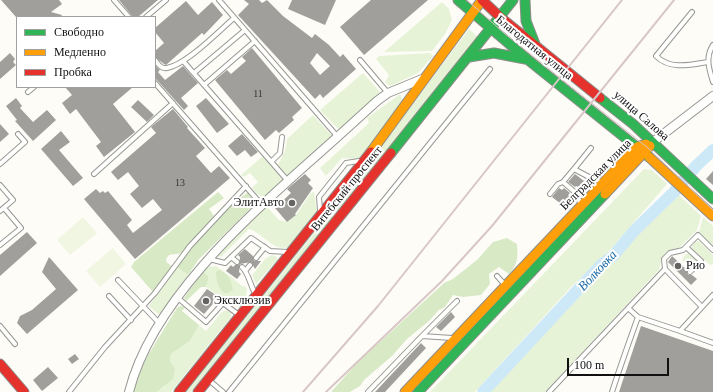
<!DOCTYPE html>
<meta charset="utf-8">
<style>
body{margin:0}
#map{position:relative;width:713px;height:392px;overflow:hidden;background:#fdfcf7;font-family:Georgia,serif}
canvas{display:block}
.legend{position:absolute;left:16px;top:16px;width:140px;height:72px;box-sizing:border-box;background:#fff;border:1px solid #a0a0a0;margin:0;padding:5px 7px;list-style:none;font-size:12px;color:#111}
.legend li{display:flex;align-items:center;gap:8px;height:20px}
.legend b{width:20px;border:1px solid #a0a0a0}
.scale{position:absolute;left:567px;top:358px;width:102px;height:18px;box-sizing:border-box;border:2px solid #111;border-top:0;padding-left:5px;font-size:12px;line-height:14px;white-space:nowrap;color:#111;-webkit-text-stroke:3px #fff;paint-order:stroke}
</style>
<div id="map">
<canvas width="713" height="392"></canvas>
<ul class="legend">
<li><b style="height:5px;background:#30b455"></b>Свободно</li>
<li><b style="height:5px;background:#ff9f0a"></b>Медленно</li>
<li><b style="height:5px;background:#e5322d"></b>Пробка</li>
</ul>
<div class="scale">100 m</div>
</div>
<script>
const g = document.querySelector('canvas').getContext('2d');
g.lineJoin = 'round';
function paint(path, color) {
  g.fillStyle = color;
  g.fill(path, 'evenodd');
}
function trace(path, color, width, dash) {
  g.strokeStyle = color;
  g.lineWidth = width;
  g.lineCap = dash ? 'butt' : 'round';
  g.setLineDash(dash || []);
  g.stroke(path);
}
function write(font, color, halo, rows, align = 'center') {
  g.font = font + ' Georgia,serif';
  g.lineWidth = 4;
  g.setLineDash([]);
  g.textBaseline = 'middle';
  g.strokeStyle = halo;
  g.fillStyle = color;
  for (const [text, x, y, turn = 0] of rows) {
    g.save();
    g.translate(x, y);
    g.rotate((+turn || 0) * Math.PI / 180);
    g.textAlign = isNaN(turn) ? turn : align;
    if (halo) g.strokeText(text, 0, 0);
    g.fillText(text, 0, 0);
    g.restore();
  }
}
const green = new Path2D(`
 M442,2L449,9L452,20L445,34L432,51L384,52Z
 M469,29L478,37L338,210L335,208Z
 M430,53L433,56L418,73L390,86L385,82L389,75L376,59L379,56Z
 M363,73L382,94L339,130L320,110Z
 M399,95H401L402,101L360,159L342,158L326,176L320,168L369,123L367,118Z
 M313,115L332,136L288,176L278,165L285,151L287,139Z
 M263,156L283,180L263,197L257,194L252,188L258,182L250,173L244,177L241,175Z
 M644,169L652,170L667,184L608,252L571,287L475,392H430Z
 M314,192L317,213L289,247C273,252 263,233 249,229L221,257L218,256V254L264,209L268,208L279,220L287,222L296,215L311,193Z
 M679,195L701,216L697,230L680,247L670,251L662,258L659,270L545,392H489L622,252C639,230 661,215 679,195Z
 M329,215L332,216V218L191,392H186Z
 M703,217L713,226V246L699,232Z
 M699,241L713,255V264L710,265L692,249V246L695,242Z
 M686,254H689L697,261L691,269L682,260Z
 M272,255L277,257V260L256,284L252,275L266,258Z
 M178,266V268L188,275L161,315L158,314L149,306Z
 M216,266L223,271L233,289L228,274L242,286H245L247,289L246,299L239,307L233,306L206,287L209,277L203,271L209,267Z
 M227,310L231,312V317L171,392H157L165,386L171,354L190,341L199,325L206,331L222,312Z`);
const forest = new Path2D(`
 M218,192L224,198L209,209L214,216L182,253L169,255L166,259L167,263L172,266L153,292L131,267L134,262Z
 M248,193L254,202V205L199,259L188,275L178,268C180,258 239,194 248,193Z
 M507,238L517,244C518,257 518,264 509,274L499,267L489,274L490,284L481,295L463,297L453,295L445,307L439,310L429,321L407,339L392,356L364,380L360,386L350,392H331L358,362L444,283L453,279L477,260L493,242Z
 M219,270C229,273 230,278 233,289L229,293H224C218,287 216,280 216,272Z
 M203,271L209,277L206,287H201L186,301L184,298Z
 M180,306L185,307L182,311L199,325L190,341L171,354L170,362L175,369L173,379L157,392H133L145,360L177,308Z`);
const pitch = new Path2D(`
 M83,217L97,233L70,255L57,240Z
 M113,248L126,264L100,287L86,271Z`);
const river = new Path2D(`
 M483,392L601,265L613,256L634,231L674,192L696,166L713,150`);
const building = new Path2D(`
 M1,0H59L62,4L51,12L62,15L61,17H16Z
 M119,0H158L138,17H133Z
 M244,0H259L262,3L267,0L283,16L312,38L315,34L329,45L340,57L343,54L356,69L323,98L320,94L315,99L238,15L249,4ZM317,53L330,66L320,75L310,63Z
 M292,0H336L325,25L288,9Z
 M371,0H428L364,55L340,27Z
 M186,1L198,15L212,2L223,15L204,35L202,33L166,65L164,64L155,57V51L164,43L155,32V28Z
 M252,48L302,108L292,117L294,120L279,133L276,130L265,140L215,80L227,70L231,74L246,61L242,57Z
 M10,53L15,59L13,62L16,65L0,79V62Z
 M155,66L160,70L158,72L165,80L183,66L198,83L181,98L188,106L184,110L155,78Z
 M65,87H133L113,104L135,132L104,157L96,146L101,142L76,109L70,114L62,103L72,95Z
 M16,98L22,106L20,108L33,122L47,110L56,120L33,141L15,121L17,120L6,106Z
 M206,98L229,124L217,133L196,106Z
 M138,100L154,115L147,122L131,107Z
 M173,109L188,127L187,128L205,148L196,156L211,173L219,166L230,178L135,259L84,199L96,189L100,193L103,191L105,193L108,191L132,220L127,225L133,233L162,210L153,199L142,208L130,194L139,186L128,172L118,180L111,172L156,133L151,127Z
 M0,124L9,134L0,142Z
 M61,131L70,142L59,150L83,178L73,186L41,149Z
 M242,134L258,152L251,157L245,150L237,156L228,146Z
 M713,171V185L706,179Z
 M305,174L311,180L308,183L313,188L295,214L296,215L287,222L275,208L291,193L287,189Z
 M575,174L584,181L578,187L576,186L575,187L568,182Z
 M559,188L562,190L564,188L570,193L568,195L572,198L565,207L552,197Z
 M27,232L37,243L0,276V255Z
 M245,249L253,256L254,261H261L255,269L251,262L240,264L239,272L241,274L237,279L226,271L231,265L233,267L235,265H239L240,257L238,255Z
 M672,256L687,270L688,275H692L697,279L691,285L668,262Z
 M49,257L78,290L27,334L17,323L20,316L32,310L56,289L42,272Z
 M207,289L219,297L204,314L194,306Z
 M451,312L455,317L441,331L436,327Z
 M641,326L713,351V392H619Z
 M421,343L426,348L385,392H375Z
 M75,354L79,359L72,364L68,359Z
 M48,367L58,378L42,391L33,380Z`);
const lane = new Path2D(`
 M114,0L129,17
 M219,0L337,136
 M692,12L656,56C670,70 690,65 708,62
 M146,17L166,0
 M713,45C705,57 709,69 713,82
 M155,60C158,64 161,69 167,68C186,65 219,31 234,18
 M360,60L388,93
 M184,62L288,181
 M194,73L245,30
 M155,83L262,205
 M204,85L255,41
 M28,92L34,87
 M272,161L280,153L282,137
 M0,164L25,142L18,134
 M574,169L591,148
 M94,174L173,103
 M0,185L13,200L0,211
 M550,194L558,184L563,182
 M577,194L563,182L574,169L591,178
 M580,203L577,194L591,178L601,182
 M320,210L319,197L346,163L359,161
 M0,245L21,228L4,208
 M686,247L701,261L690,272
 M231,257L237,262
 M256,258L265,247
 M209,259L225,263L251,238L270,251L287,252
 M242,267C249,274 250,285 255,293
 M245,271L250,265
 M497,276L505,285
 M118,280L160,324
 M109,296L131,320
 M178,298L206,322L223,303L239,315
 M702,307L665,269L664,259L670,253L683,250L698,235L713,250
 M628,308L638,317L680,331L713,295
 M0,326L15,344
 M680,331L713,343
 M422,336L457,301
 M210,381L223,392
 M69,392L105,347L155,293L190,246L246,186
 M229,392L490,69
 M368,392L422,336L452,338
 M549,392L665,269
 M612,392C620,367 629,342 638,317`);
const street = new Path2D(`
 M653,142L713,96
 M129,392C151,304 242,222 307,164C331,143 354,122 377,101L388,93L422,79`);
const fast = new Path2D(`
 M458,0L527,59L649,157
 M525,0L526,21L535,44
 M469,57L494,53L525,59
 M600,98L633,124L713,199
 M391,153L513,0
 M418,392L605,194`);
const slow = new Path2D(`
 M371,152L482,0
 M649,157L713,216
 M605,194L650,146
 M405,392L637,147L646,144`);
const jam = new Path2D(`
 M482,0L500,17L600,98
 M0,364L24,392
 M179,392L371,152
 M198,392L391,153`);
const tram = new Path2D(`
 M467,0L504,33L648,148L713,210`);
const rail = new Path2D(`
 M303,392L378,306L622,0
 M326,392L442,281L492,226L674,0`);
const markers = [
 [292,203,4,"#646362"],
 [678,266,4,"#646362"],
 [206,301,4,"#646362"]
];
const numberNames = [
 ["11",258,94],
 ["13",180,183]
];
const streetNames = [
 ["Благодатная улица",534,48,39],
 ["улица Салова",641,116,41],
 ["Белградская улица",596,175,-45],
 ["Витебский проспект",347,189,-51]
];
const poiNames = [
 ["ЭлитАвто",284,203,"right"],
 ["Рио",686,266],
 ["Эксклюзив",214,301]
];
const waterNames = [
 ["Волковка",598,271,-47]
];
paint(green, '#e7f3d7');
paint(forest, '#d8eac5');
paint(pitch, '#f0f6e1');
trace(river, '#cde8f7', 12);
paint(building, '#a19f9c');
trace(lane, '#979795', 6);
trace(street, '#979795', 10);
trace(fast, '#8e8d8b', 11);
trace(slow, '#8e8d8b', 11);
trace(jam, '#8e8d8b', 11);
trace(lane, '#fffffe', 4);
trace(street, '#fffffe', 8);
trace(fast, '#30b455', 9);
trace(slow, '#ff9f0a', 9);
trace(jam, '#e5322d', 9);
trace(tram, '#d9c6c7', 1);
trace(rail, '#d9c6c7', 2);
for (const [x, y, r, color] of markers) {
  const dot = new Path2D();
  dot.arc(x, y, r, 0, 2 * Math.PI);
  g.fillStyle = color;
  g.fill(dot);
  trace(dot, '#fff', 1.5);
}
write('10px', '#353434', null, numberNames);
write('12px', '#111', '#fff', streetNames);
write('12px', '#111', '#fff', poiNames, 'left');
write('italic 13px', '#1768a6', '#fff', waterNames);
</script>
